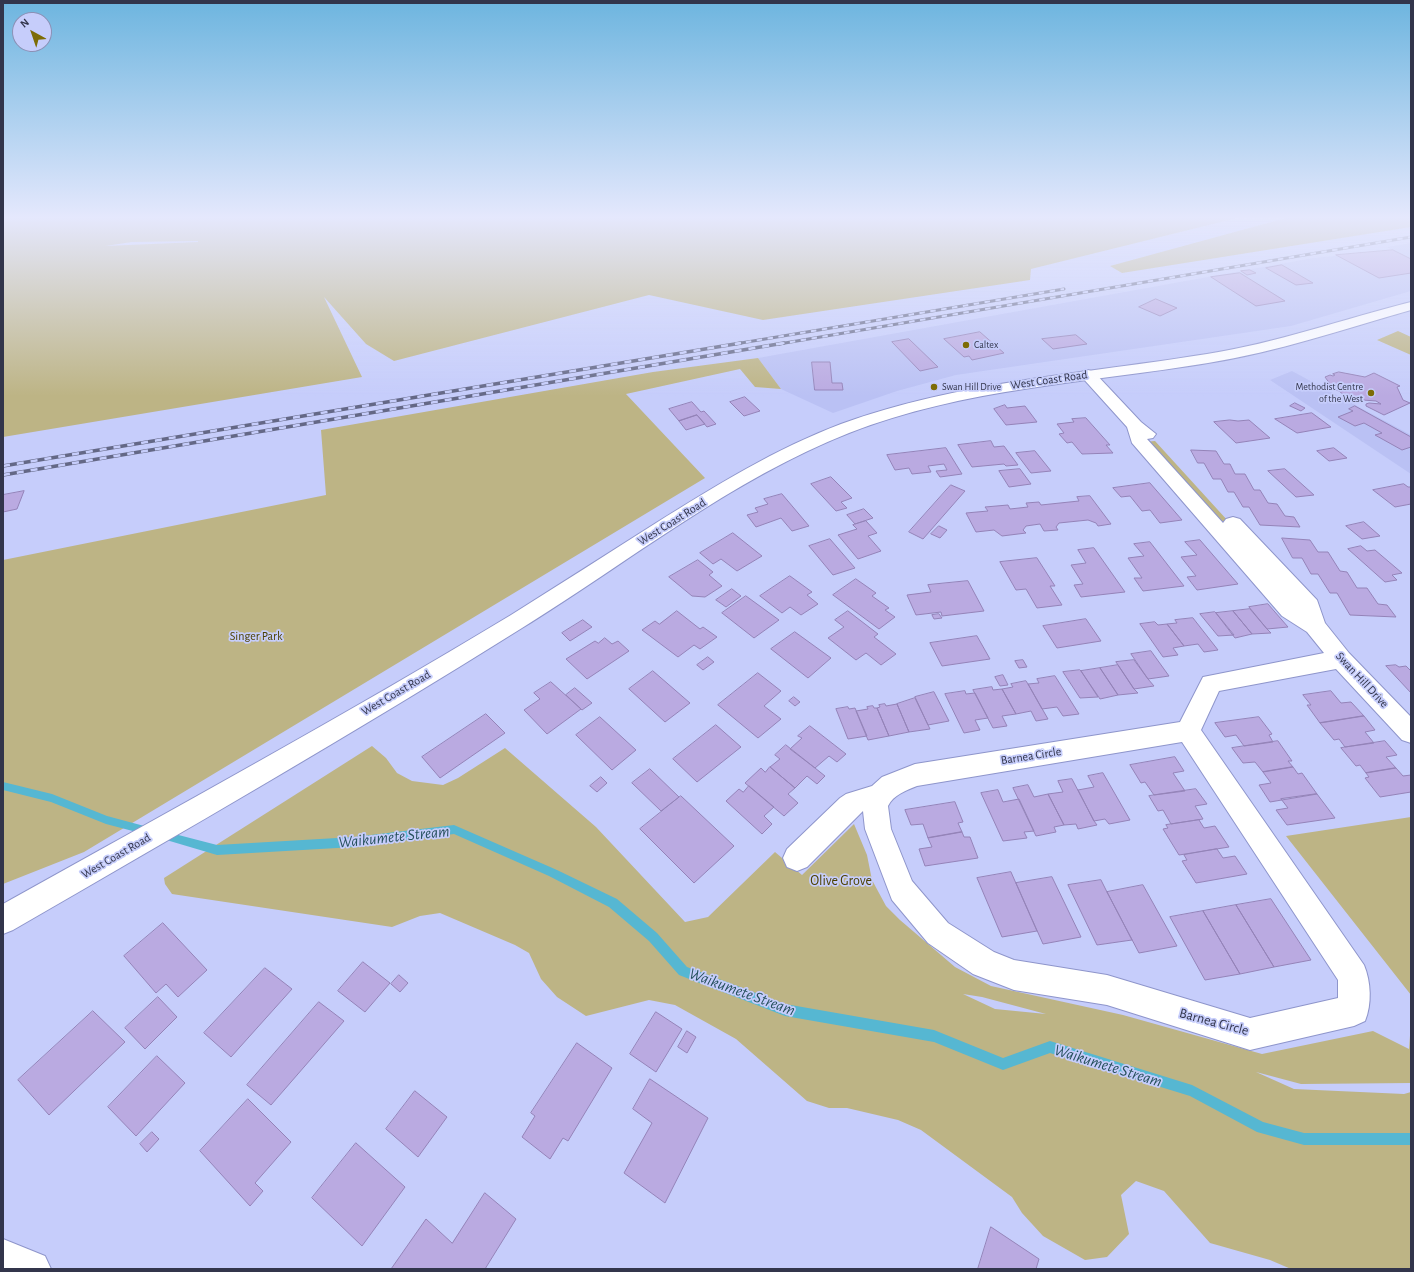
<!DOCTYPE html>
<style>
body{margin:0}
#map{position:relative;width:1414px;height:1272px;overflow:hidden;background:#c6cdfb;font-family:"Alegreya Sans",sans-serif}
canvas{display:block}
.frame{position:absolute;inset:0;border:4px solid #32354b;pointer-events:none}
.north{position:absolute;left:12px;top:12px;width:40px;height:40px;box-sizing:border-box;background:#c6cdfb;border:1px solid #8b90b5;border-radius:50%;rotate:320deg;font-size:11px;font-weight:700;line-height:16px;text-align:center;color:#32354b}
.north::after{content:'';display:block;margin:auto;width:14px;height:18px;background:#7d6c06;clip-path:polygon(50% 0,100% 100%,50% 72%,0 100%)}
</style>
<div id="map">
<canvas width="1414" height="1272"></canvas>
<div class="frame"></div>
<div class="north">N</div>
</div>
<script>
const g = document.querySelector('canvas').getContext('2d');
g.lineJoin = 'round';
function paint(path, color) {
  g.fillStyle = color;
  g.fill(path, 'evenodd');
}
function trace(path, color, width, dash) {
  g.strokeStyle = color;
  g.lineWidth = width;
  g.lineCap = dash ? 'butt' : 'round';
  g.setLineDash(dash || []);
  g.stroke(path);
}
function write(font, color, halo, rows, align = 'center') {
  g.font = font + ' "Alegreya Sans",sans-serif';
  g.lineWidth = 3.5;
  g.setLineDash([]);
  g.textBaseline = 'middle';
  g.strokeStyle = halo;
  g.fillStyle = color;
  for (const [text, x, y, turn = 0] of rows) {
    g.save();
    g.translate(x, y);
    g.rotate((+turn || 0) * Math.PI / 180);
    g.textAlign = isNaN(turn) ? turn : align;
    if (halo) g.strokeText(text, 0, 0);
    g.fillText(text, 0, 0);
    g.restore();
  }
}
const built = new Path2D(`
 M1411,243V291L1291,326L956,375L897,391L833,413L781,389L758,358L1313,258L1392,250L1387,247Z
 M1292,371L1411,435V474L1270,380Z`);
const green = new Path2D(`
 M3,218H1237L1031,269L1030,280L763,320L649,295L394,361L366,344L324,297L362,377L3,437ZM198,241V242L105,246L132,242Z
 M1286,218H1411V227L1122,273L1110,266Z
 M1398,331L1411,337V355L1377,340Z
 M758,358L781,389L755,387L740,369L626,394L705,478L84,852L3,884V560L326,495L321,430L653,372Z
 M1155,441L1228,521L1216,522L1144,442Z
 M372,746L386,758L397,773L412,781L443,785L458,778L505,748L596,827L685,922L708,917L775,852L802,875L854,824L867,855L872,880L886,906L900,920L955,967L991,986L1123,1015L1262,1054L1373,1031L1409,1049L1411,1022V1083L1301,1084L1256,1072L1294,1089L1404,1094L1411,1092V1269H1291L1270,1260L1210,1243L1164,1191L1136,1181L1121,1195L1129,1234L1107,1257L1085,1260L1043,1236L1022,1213L1012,1197L921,1130L898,1120L847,1108H829L807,1101L736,1039L675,1005L649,1000L586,1016L557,997L541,979L529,953L515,945L440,913L420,916L392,927L172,894L165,884L164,878ZM963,994L982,997L1046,1014L995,1009Z
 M1411,817V995L1286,836Z`);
const stream = new Path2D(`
 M3,782L52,794L107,816L148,827L151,828L153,831L151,834L148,835L106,824L51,802L3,790Z
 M454,825L557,870L617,899L657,933L687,967L785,1004L934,1030L1003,1058L1050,1041L1192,1085L1263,1122L1304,1133H1411V1145H1304L1257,1132L1190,1096L1050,1053L1003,1070L934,1042L785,1016L679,975L649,941L609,907L549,876L454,834L354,847L217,855L163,839L160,838L158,835L160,832L163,831L217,845L354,837Z`);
const building = new Path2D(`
 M1393,250L1411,259V273L1379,278L1336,255Z
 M1282,265L1313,283L1296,285L1266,268Z
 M1250,270L1256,273L1247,275L1241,271Z
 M1240,273L1285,301L1256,306L1211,277Z
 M1156,299L1177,308L1160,316L1139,307Z
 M980,332L1004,353L972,360L969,356L964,357L944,339Z
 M1076,335L1087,344L1053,349L1042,339Z
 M909,339L938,367L920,371L892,342Z
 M812,362H830L832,383H842L843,390H815Z
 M1339,372L1365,377L1374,373L1400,386L1397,387L1403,400L1410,403L1384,415L1366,406V404L1369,403L1381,404L1376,401L1349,399L1339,391L1329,388L1327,383L1330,384L1325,377L1330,375L1333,376L1335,375L1333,374Z
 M745,397L760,411L744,416L730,402Z
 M692,402L701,412L704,411L716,424L707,427L697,415L679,421L669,409Z
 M1295,403L1305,408L1301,411L1290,406Z
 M1005,405L1007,408L1025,406L1037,422L1006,425L994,409Z
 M1355,406L1411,437V447L1402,450L1375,435L1382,433L1364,423L1355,426L1338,417L1353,411L1349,409Z
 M1312,413L1331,427L1297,433L1275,419Z
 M697,415L705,424L686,430L679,421Z
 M1086,418L1110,445H1106L1113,453L1082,454L1072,442L1067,443L1059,434L1064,433L1057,424L1074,422L1072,419Z
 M1230,420L1238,421L1249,420L1270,438L1236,443L1214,422Z
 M991,441L994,447L1004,446L1018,465L1006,466L1004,464L972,467L958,445Z
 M946,448L962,474L940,477L936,471L947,470L944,464L928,466L931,472L912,474L909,468L895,470L887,455Z
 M1334,448L1347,458L1329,461L1317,451Z
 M1191,450L1216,451L1224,464H1230L1235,474H1245L1254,490H1260L1268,503L1277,504L1285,516L1294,517L1300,527L1260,525L1249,507H1243L1234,492H1228L1221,479H1213L1204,463H1198Z
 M1035,451L1051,471L1031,473L1016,453Z
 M1020,469L1031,484L1009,487L999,471Z
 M1285,469L1314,495L1296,497L1268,471Z
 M831,477L852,498L841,502L847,508L836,511L811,484Z
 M1150,483L1182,520L1160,523L1150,510L1142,511L1130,496L1121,497L1113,488Z
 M1404,484L1408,487H1411V504L1395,507L1373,490Z
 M951,485L965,491L923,539L909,532Z
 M24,491L17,509L3,512V495Z
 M782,494L809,526L792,531L781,518L756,527L747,515L758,512L755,508L768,504L764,499Z
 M1090,496L1111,524L1098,526L1096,523L1088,520L1059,523L1056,527L1058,530L1044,531L1040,524L1026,526L1023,530L1026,533L1002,536L994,530L976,532L966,513L988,511L985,507L1008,505L1010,509L1028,507L1026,503L1039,502L1041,505L1079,501L1077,497Z
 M864,509L873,518L855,524L847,515Z
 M866,521L877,533L868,536L881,551L858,559L838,535L857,529L853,525Z
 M1364,522L1380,536L1362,539L1346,526Z
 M939,526L947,530L940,538L931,534Z
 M733,533L762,556L737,571L721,559L713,564L700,553Z
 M1282,538L1310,540L1318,552H1328L1340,571L1347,572L1357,588H1367L1378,604L1387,605L1396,617L1350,615L1337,593H1330L1318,574H1311L1302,558H1293Z
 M830,539L855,568L833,575L809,546Z
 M1200,540L1238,584L1197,590L1187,577L1196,576L1181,557L1197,555L1185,542Z
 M1150,542L1184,586L1143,591L1134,578H1142L1128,558L1144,556L1134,544Z
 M1361,546L1367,551L1375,550L1402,573L1392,575L1397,580L1385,582L1348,549Z
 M1094,548L1125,592L1081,597L1074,585L1083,584L1071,565L1086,563L1078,550Z
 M1037,558L1055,586H1050L1062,605L1037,608L1026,589L1016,590L1000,562Z
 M698,560L713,572L709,575L722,586L705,597L692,596L669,577Z
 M790,576L812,592L807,595L818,604L801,615L790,607L782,613L760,596Z
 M856,579L876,593L872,596L889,608L885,610L895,617L879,629L833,595Z
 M968,581L984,611L942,616L941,612L916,615L907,595L931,592L928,585Z
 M732,589L741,596L726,607L716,600Z
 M746,596L779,620L754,638L722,613Z
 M1268,604L1288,627L1267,629L1249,607Z
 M1250,609L1267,629L1271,633L1252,634L1233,611Z
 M677,611L700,629L703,627L717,637L700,649L694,645L678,657L642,630L655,621L659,624Z
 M848,611L878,634L874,637L896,654L881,665L866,653L856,660L828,638L844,627L835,620Z
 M1233,611L1252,634L1235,638L1216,613Z
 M1215,612L1216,613L1234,635L1218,636L1200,614Z
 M939,614L942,618L934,619L932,615Z
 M1193,618L1218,650L1204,652L1198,644L1184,646L1167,624L1177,623L1175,620Z
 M1086,619L1101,641L1057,648L1043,626Z
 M583,620L592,627L570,641L562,633Z
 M1155,622L1158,625L1167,624L1184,646L1173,648L1178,655L1163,657L1140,624Z
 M795,632L831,658L808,678L771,649Z
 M977,636L990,659L942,666L930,643Z
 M605,638L612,644L618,641L629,651L587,679L566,659L595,641L598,643Z
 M1151,651L1169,676L1148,679L1131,654Z
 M708,657L714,662L703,670L697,665Z
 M1023,660L1027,667L1019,668L1015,661Z
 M1134,660L1148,679L1154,686L1134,689L1116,662Z
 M1118,665L1134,689L1138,693L1118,695L1100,668Z
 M1396,665L1399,667L1406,666L1411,671V693L1386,666Z
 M1100,668L1118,695L1100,699L1081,671Z
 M1080,670L1081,671L1098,697L1080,698L1063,672Z
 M653,671L690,703L665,722L629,689Z
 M758,673L781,691L764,706L781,719L758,738L718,705Z
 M1003,675L1008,685L1000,686L995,677Z
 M1055,676L1079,714L1063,716L1057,707L1042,709L1028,684L1039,683L1037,679Z
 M1026,681L1028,684L1048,719L1036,721L1031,711L1016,714L1002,689L1013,687L1011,684Z
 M551,682L581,709L547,734L524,710L540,699L534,693Z
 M992,687L993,690L1002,689L1016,714L1002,716L1007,726L993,728L973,690Z
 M575,688L592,703L582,710L566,695Z
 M965,691L966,694L975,693L988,718L975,720L980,730L964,733L945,694Z
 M1331,691L1341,703L1351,702L1364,716L1320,723L1307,705H1311L1303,695Z
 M934,692L949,721L928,725L915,697Z
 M794,697L800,702L795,706L789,701Z
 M915,698L930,729L909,732L897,704Z
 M885,704L886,706L897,704L909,732L889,736L877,708L880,707L879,705Z
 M873,706L874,708H877L889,736L868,740L856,711L868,709L867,707Z
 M848,707L849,709L855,708L867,736L848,739L836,709Z
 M486,714L505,733L440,778L422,757Z
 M1364,716L1375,730L1365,732L1374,743L1345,747L1339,739L1334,740L1320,723Z
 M600,717L636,750L612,770L576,735Z
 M1259,717L1272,734L1269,735L1273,742L1244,746L1236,735L1225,737L1215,723Z
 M716,725L741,747L697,782L673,759Z
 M810,726L846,754L837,762L829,756L815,768L790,749L802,738L798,736Z
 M1278,741L1292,761H1288L1293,767L1263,772L1255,762L1243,763L1232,748Z
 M1385,741L1397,755L1386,757L1396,768L1366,773L1360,765L1356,766L1341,748Z
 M786,745L815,768L825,776L817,784L807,776L795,788L770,767L780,759L775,755Z
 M1175,757L1184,771L1173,773L1185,791L1154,795L1145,782L1141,783L1130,765Z
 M770,767L795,788L788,794L798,803L784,816L745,783L761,768L765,772Z
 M1293,767L1298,774L1302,773L1317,794L1270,802L1259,785L1271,783L1263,772Z
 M1396,768L1403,776L1411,775V792L1380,797L1365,778L1369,777L1366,773Z
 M650,769L679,797L661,811L632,783Z
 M1103,773L1130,820L1109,824L1105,819L1094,821L1078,790L1094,787L1088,776Z
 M601,777L607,783L597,792L590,786Z
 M1072,779L1094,821L1097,825L1078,829L1076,824L1064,825L1048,794L1063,792L1058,781Z
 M1028,785L1034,797L1048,794L1064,825L1054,827L1056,832L1036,836L1013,788Z
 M749,786L774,807L764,816L772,824L762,834L726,801L739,789L743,792Z
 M1196,789L1207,804L1195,806L1203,819L1171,824L1163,810L1158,811L1149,796Z
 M998,790L1003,802L1019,799L1034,831L1024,832L1027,838L1003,841L981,793Z
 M1317,794L1335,818L1287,825L1276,810L1288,808L1281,799Z
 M681,796L734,846L694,883L640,829Z
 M955,802L963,822L958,823L962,832L928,838L923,824L911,825L905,810Z
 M1199,820L1204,828L1215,826L1229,847L1179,855L1163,829L1168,828L1166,825Z
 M962,832L964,837H970L978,858L925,866L919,849L932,847L928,838Z
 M1217,849L1223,858L1235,856L1247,874L1196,883L1182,861L1187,860L1184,855Z
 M1011,872L1037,931L1002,937L977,878Z
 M1052,877L1081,937L1043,944L1016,883Z
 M1101,880L1107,892L1132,940L1097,945L1068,885Z
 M1143,885L1177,946L1139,953L1107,892Z
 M1271,899L1311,960L1274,967L1236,905Z
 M1236,905L1274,967L1240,974L1203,911Z
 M1203,911L1240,974L1205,980L1170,917Z
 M163,923L207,970L178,997L166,984L156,993L124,956Z
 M363,962L390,983L365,1012L338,991Z
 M265,968L292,989L231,1057L204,1033Z
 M399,975L408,983L400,992L391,984Z
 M158,997L177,1017L145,1049L125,1028Z
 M319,1002L344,1021L271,1105L247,1085Z
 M93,1011L125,1042L49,1115L18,1080Z
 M656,1012L682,1029L656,1072L630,1054Z
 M687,1031L696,1037L687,1053L678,1047Z
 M577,1043L612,1068L568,1141L563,1138L550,1159L522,1137L535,1116L531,1113Z
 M157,1056L185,1083L136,1136L108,1107Z
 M650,1079L708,1118L665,1203L624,1173L652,1123L633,1109Z
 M415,1091L447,1117L418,1157L386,1129Z
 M248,1099L291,1142L255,1183L263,1191L250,1206L200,1151Z
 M152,1132L159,1139L147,1152L140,1144Z
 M356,1143L405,1187L362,1246L312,1198Z
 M485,1193L516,1219L485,1269H391L426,1219L452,1243Z
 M991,1227L1039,1259L1036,1269H978Z`);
const street = new Path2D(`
 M1088,370L1094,372L1141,422L1156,434L1153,438L1147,439L1223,523L1226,519L1233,517L1240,519L1317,600L1325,623L1349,653L1411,717V743L1402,740L1336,669L1219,691L1201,730L1364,965C1371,982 1372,1004 1365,1021L1354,1026L1250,1050L1107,1005L1014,990L973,974L928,943L892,900L865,829L863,811L807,867L797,871L787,867L783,858L787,849L840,798L846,794L872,786L882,777L915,764L1180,722L1203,677L1324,653L1307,632L1282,616L1132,443L1127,427L1080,375L1082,372ZM1182,742L1338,980V998L1250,1018L1107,975L1014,960L994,952L948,923L912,881L891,829L888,806C893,795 907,790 917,786Z
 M3,1239L45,1256L51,1269H3Z`);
const secondary = new Path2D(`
 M1411,302V310C1344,329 1277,352 1208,363C1087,383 964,388 849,433C734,478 627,563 522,628C355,733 184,831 13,930L3,934V904C173,809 344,716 511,615C559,585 607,554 656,523C715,486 775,449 841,424C959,381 1084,374 1207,354C1277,343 1343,319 1411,302Z`);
const railFar1 = new Path2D(`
 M735,344L1064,289
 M779,344L1411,237`);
const rail = new Path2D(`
 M3,466L741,343
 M3,475L784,343`);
const markers = [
 [966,345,4,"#7d6c06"],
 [934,387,4,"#7d6c06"],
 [1371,393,4,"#7d6c06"]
];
const farPoinames = [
 ["Caltex",974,345],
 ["Swan Hill Drive",942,387],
 ["Methodist Centre",1363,387,"right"],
 ["of the West",1363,399,"right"]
];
const streetNames = [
 ["West Coast Road",1049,380,-8],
 ["West Coast Road",672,522,-32],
 ["Swan Hill Drive",1362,680,47],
 ["West Coast Road",396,693,-30],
 ["Barnea Circle",1031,756,-9],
 ["West Coast Road",116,856,-30]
];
const parkNames = [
 ["Singer Park",256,636]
];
const nearParknames = [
 ["Olive Grove",841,881]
];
const nearStreetnames = [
 ["Barnea Circle",1214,1022,15]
];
const nearWaternames = [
 ["Waikumete Stream",394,837,-6],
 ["Waikumete Stream",742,992,20],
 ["Waikumete Stream",1108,1066,17]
];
paint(built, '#bac1f4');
paint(green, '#bdb485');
paint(stream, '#56b7d2');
paint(building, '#baaae1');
trace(building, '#9483b8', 1);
trace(street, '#8e95cb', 2);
trace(secondary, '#8e95cb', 2);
paint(street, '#fff');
paint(secondary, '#fff');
trace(railFar1, '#646886', 3);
trace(rail, '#646886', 3.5);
trace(railFar1, '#c6cdfb', 2, [5.5]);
trace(rail, '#c6cdfb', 2.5, [7]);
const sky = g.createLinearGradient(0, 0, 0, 396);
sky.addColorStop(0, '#6db5df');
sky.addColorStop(0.55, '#e5e8fd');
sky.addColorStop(1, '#e5e8fd00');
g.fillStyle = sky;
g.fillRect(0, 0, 1414, 396);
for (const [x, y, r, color] of markers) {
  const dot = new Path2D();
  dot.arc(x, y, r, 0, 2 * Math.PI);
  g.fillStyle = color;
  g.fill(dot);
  trace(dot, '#c6cdfb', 1.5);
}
write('10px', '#32354b', '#c6cdfb', farPoinames, 'left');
write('12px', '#32354b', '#c6cdfb', streetNames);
write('12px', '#4c4101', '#c6cdfb', parkNames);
write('14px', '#4c4101', '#c6cdfb', nearParknames);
write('14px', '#32354b', '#c6cdfb', nearStreetnames);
write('italic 16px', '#25505c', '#c6cdfb', nearWaternames);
</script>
